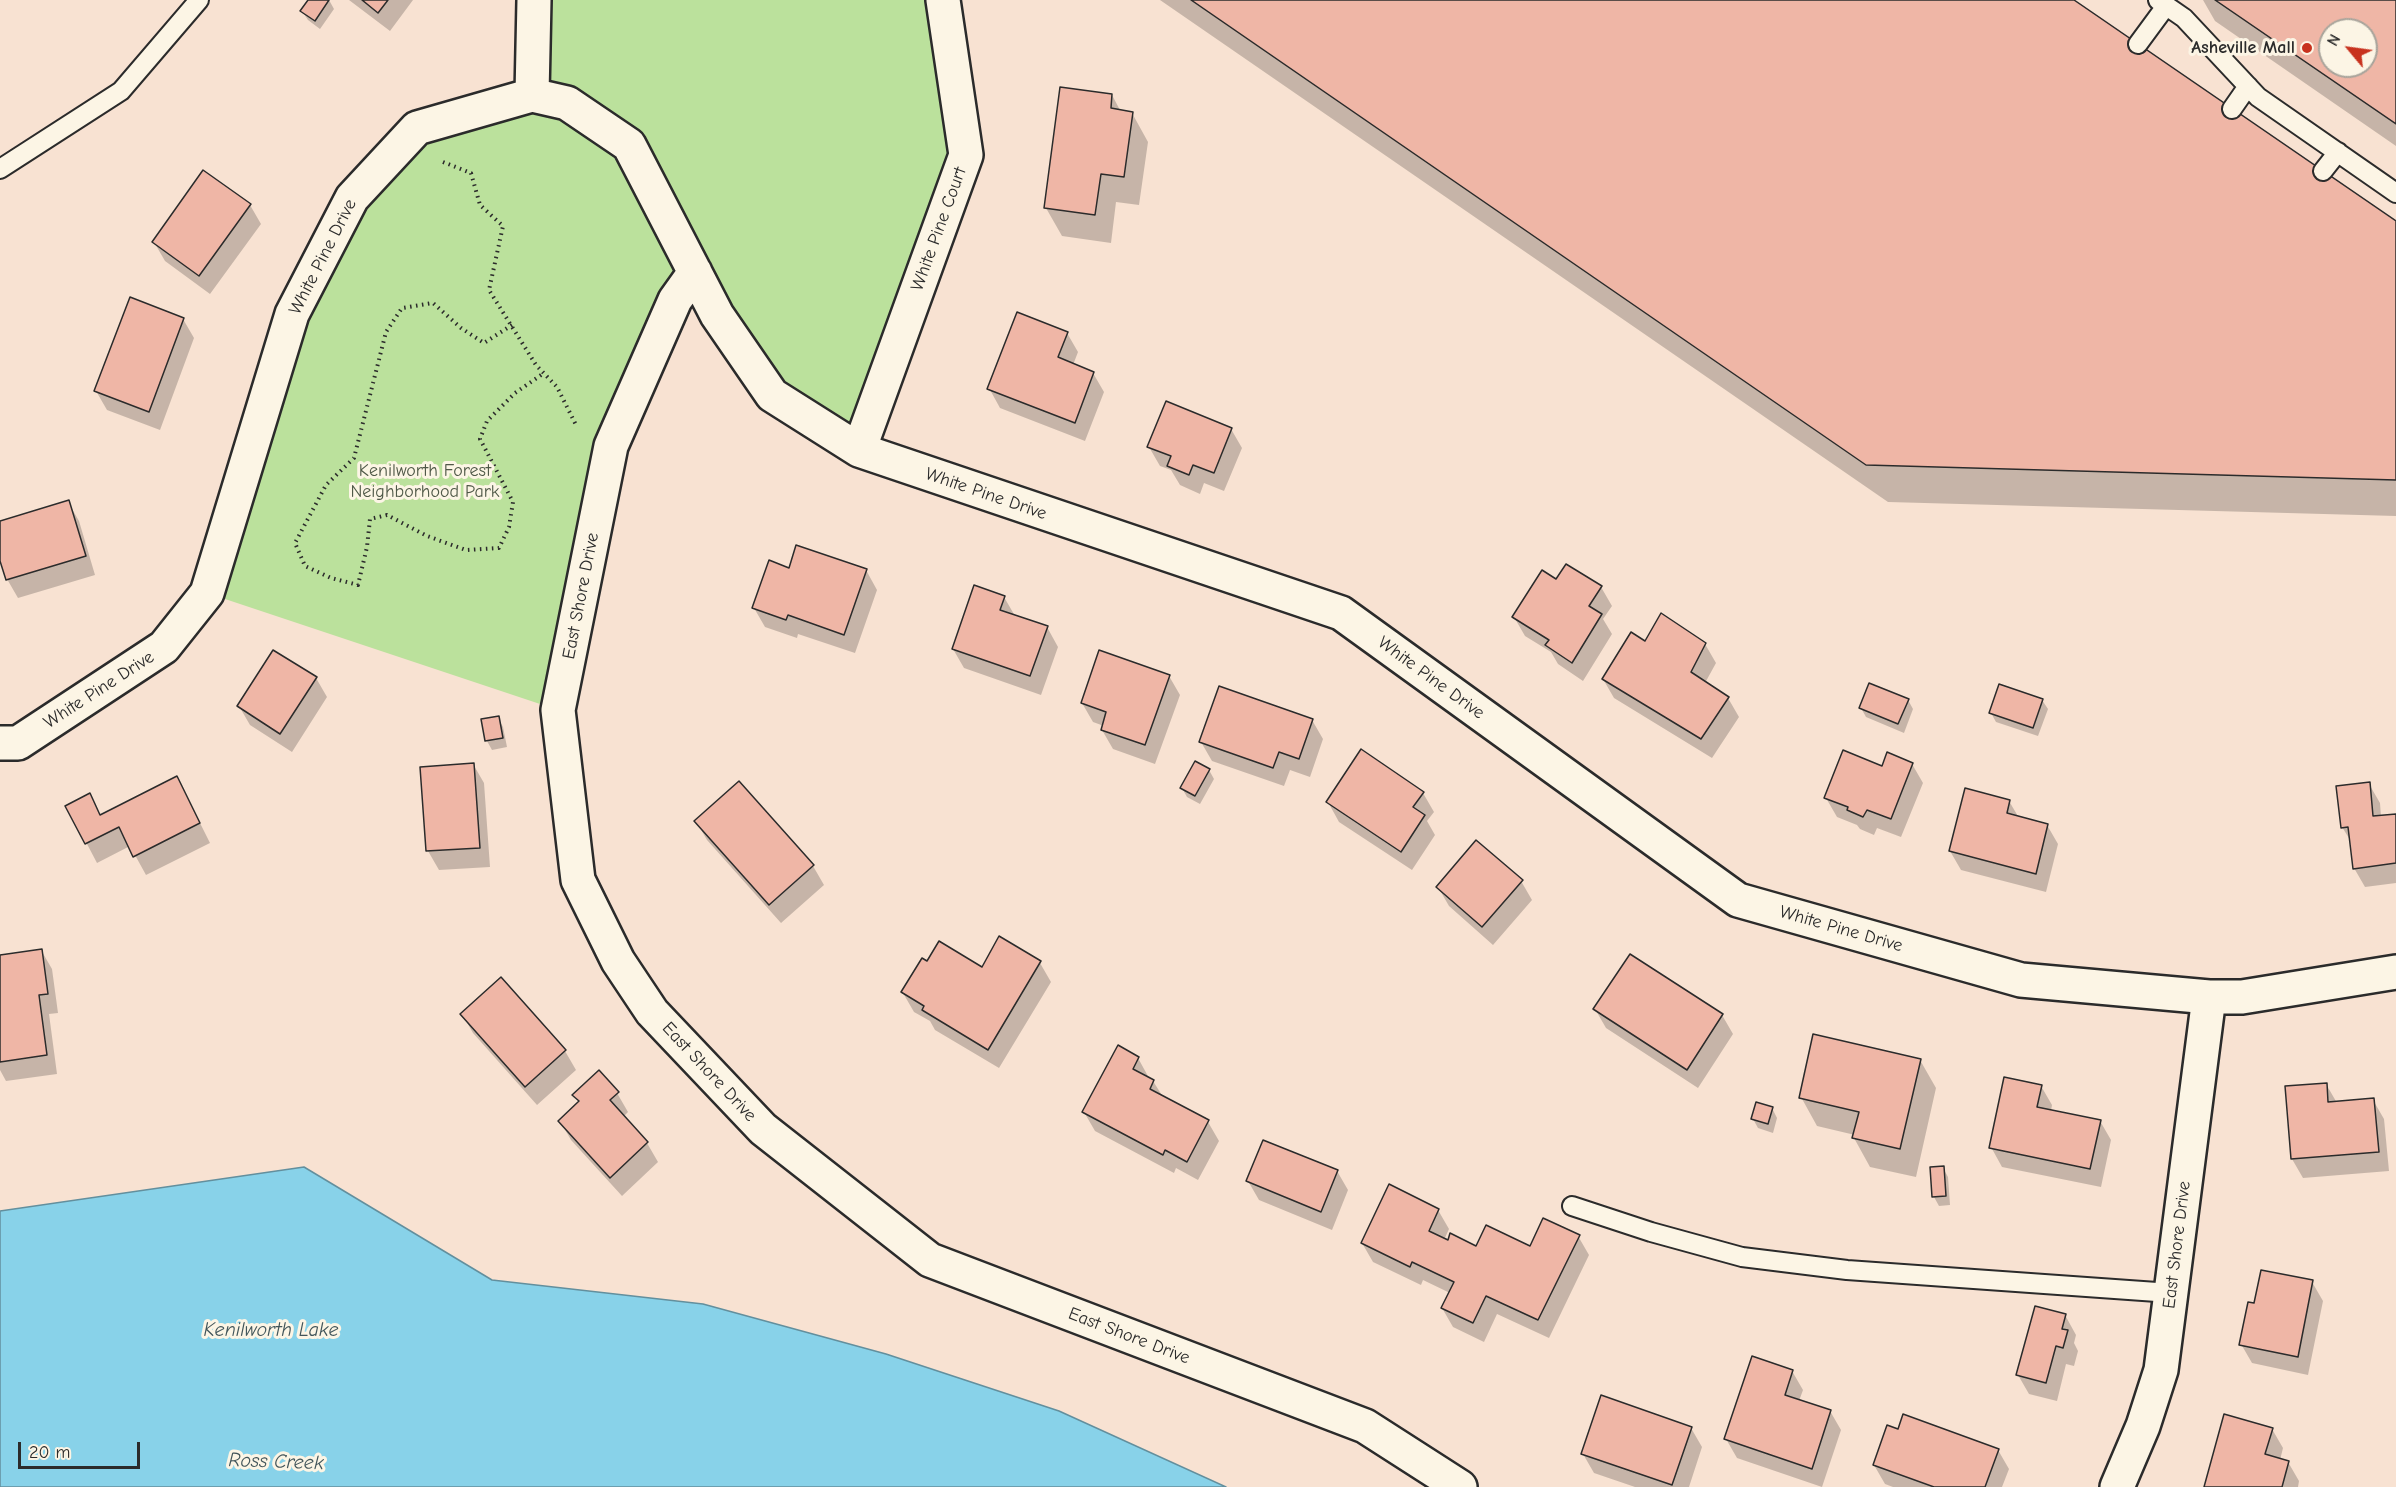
<!DOCTYPE html>
<style>
body{margin:0}
#map{position:relative;width:2396px;height:1487px;overflow:hidden;background:#f8e2d2;font-family:"Comic Neue",sans-serif}
canvas{display:block}
.north{position:absolute;left:2318px;top:18px;width:60px;height:60px;box-sizing:border-box;background:#fcf5e5;border:2px solid #a8a49b;border-radius:50%;rotate:299deg;font-size:16px;font-weight:700;line-height:24px;text-align:center;color:#2b2b2b}
.north::after{content:'';display:block;margin:auto;width:21px;height:27px;background:#c8321e;clip-path:polygon(50% 0,100% 100%,50% 72%,0 100%)}
.scale{position:absolute;left:18px;top:1442px;width:122px;height:27px;box-sizing:border-box;border:3px solid #2b2b2b;border-top:0;padding-left:8px;font-size:18px;line-height:21px;white-space:nowrap;color:#2b2b2b;-webkit-text-stroke:4px #fcf5e5;paint-order:stroke}
</style>
<div id="map">
<canvas width="2396" height="1487"></canvas>
<div class="north">N</div>
<div class="scale">20 m</div>
</div>
<script>
const g = document.querySelector('canvas').getContext('2d');
g.lineJoin = 'round';
function paint(path, color) {
  g.fillStyle = color;
  g.fill(path, 'evenodd');
}
function trace(path, color, width, dash) {
  g.strokeStyle = color;
  g.lineWidth = width;
  g.lineCap = dash ? 'butt' : 'round';
  g.setLineDash(dash || []);
  g.stroke(path);
}
function write(font, color, halo, rows, align = 'center') {
  g.font = font + ' "Comic Neue",sans-serif';
  g.lineWidth = 6;
  g.setLineDash([]);
  g.textBaseline = 'middle';
  g.strokeStyle = halo;
  g.fillStyle = color;
  for (const [text, x, y, turn = 0] of rows) {
    g.save();
    g.translate(x, y);
    g.rotate((+turn || 0) * Math.PI / 180);
    g.textAlign = isNaN(turn) ? turn : align;
    if (halo) g.strokeText(text, 0, 0);
    g.fillText(text, 0, 0);
    g.restore();
  }
}
const green = new Path2D(`
 M534,0H943L966,155L859,450L772,395L695,272L611,446L558,710L207,593L292,314L417,128L532,95Z`);
const water = new Path2D(`
 M304,1167L492,1280L703,1304L886,1354L1059,1411L1226,1487H0V1211Z`);
const shadow = new Path2D(`
 M310,0H329L334,9L320,29L308,20L302,11Z
 M349,0H413L390,31Z
 M1160,0H2071L2396,224V516L1888,502Z
 M2203,0H2396V146L2215,21ZM2330,30H2366V66H2330Z
 M1112,95L1121,112L1132,113L1148,142L1139,205L1116,202L1111,243L1062,236L1046,208Z
 M250,205L261,224L210,294L165,261L154,242Z
 M183,319L194,338L160,430L107,410L96,391Z
 M1067,333L1078,352L1073,365L1093,373L1104,392L1085,441L1000,408L989,388Z
 M1231,429L1242,448L1224,491L1204,483L1200,494L1180,485L1171,470L1160,466L1149,447Z
 M68,502L79,521L95,575L18,598L7,579L0,555V523Z
 M789,570H866L877,590L855,653L798,634L797,638L765,627L754,608Z
 M1557,581L1601,587L1612,606L1603,619L1612,634L1583,681L1558,664L1551,652L1525,636L1514,617Z
 M1004,597L1015,616L1047,627L1058,647L1041,695L964,668L953,649Z
 M1645,643L1705,644L1716,663L1705,683L1728,698L1739,717L1712,758L1614,698L1603,679Z
 M1169,676L1180,695L1155,764L1113,749L1102,730L1104,726L1093,722L1082,703Z
 M316,678L327,697L292,752L250,725L239,706Z
 M1908,700L1913,709L1904,733L1866,717L1861,708Z
 M2042,700L2048,709L2038,736L1996,722L1991,713Z
 M498,718L503,727L507,747L492,750L487,741L483,720Z
 M1312,720L1323,739L1310,777L1290,770L1284,786L1212,761L1201,742Z
 M473,764L484,783L490,867L439,870L428,851L422,769Z
 M1912,764L1923,783L1901,837L1877,828L1874,835L1860,829L1857,825L1837,817L1826,798L1882,767Z
 M1209,770L1214,779L1200,804L1187,797L1182,788Z
 M2369,784L2380,803L2381,817L2396,815V883L2365,887L2354,868L2352,843L2342,827Z
 M1423,793L1434,812L1427,821L1435,835L1412,870L1339,822L1328,802Z
 M89,795L101,816L187,797L210,843L146,875L130,846L97,863L67,806Z
 M2009,801L2019,818L2047,825L2058,844L2046,892L1961,870L1950,851Z
 M696,821L813,866L824,885L781,923L707,840Z
 M1521,881L1532,900L1493,945L1449,906L1438,887Z
 M41,950L52,969L58,1013L49,1014L57,1074L6,1081L0,1070V956Z
 M927,963L982,969L1040,963L1051,982L999,1068L935,1030L930,1021L914,1012L903,993Z
 M1595,1009L1722,1015L1733,1034L1698,1088L1606,1028Z
 M462,1014L565,1051L576,1070L537,1105L473,1033Z
 M1138,1058L1149,1078L1153,1081L1163,1097L1208,1122L1219,1141L1198,1180L1176,1168L1174,1173L1095,1131L1084,1112Z
 M1920,1060L1936,1088L1916,1177L1870,1167L1854,1138L1855,1135L1817,1126L1801,1097Z
 M2326,1084L2337,1103L2373,1100L2384,1119L2389,1171L2303,1178L2292,1159Z
 M2041,1086L2052,1105L2051,1111L2100,1121L2111,1140L2101,1187L2002,1167L1991,1147Z
 M617,1093L628,1112L623,1117L647,1143L658,1162L622,1196L571,1140L560,1121L579,1103L574,1095Z
 M1772,1108L1777,1118L1773,1133L1758,1128L1753,1119Z
 M1943,1168L1948,1177L1950,1205L1939,1206L1934,1197Z
 M1337,1171L1348,1190L1332,1230L1259,1200L1248,1181Z
 M1438,1210L1449,1229L1444,1240L1477,1248H1531L1578,1236L1589,1255L1549,1338L1497,1314L1484,1342L1453,1327L1442,1308L1450,1293L1423,1280L1421,1285L1373,1262L1362,1243Z
 M2312,1282L2323,1301L2308,1375L2252,1363L2241,1344L2255,1305Z
 M2065,1315L2076,1335L2074,1343L2078,1351L2074,1366L2066,1364L2057,1401L2029,1394L2018,1375Z
 M1792,1371L1803,1390L1799,1401L1830,1411L1841,1430L1822,1487L1737,1458L1726,1439Z
 M1691,1428L1702,1447L1689,1487H1635L1594,1473L1583,1454Z
 M2272,1429L2283,1448L2280,1460L2288,1462L2299,1481L2298,1487H2205Z
 M1898,1430L1998,1450L2009,1469L2002,1487H1893L1885,1484L1874,1465Z`);
const building = new Path2D(`
 M308,0H329L315,21L300,11Z
 M362,0H388L378,13Z
 M1191,0H2074L2396,221V480L1866,465Z
 M2215,0H2396V124ZM2330,30H2366V66H2330Z
 M1060,87L1112,94L1111,108L1133,112L1124,177L1101,174L1095,215L1044,208Z
 M203,170L251,204L199,276L152,242Z
 M130,297L184,318L149,412L94,391Z
 M1017,312L1068,332L1058,357L1094,372L1075,423L987,389Z
 M1166,401L1232,428L1214,473L1193,465L1189,475L1167,466L1171,456L1147,447Z
 M69,500L86,556L6,580L0,561V521Z
 M796,545L867,569L844,635L788,615L786,620L752,608L769,560L789,568Z
 M1566,564L1602,586L1589,606L1602,614L1572,663L1545,645L1549,640L1512,617L1542,570L1556,579Z
 M974,585L1005,596L1000,610L1048,626L1030,676L952,649Z
 M1661,613L1706,643L1691,672L1729,697L1701,739L1602,679L1631,632L1645,641Z
 M273,650L317,677L280,734L237,706Z
 M1099,650L1170,675L1145,745L1101,730L1106,712L1081,703Z
 M1869,683L1909,699L1898,724L1859,708Z
 M1999,684L2043,699L2033,728L1989,713Z
 M1219,686L1313,719L1299,759L1279,752L1273,768L1199,742Z
 M499,716L503,738L485,741L481,719Z
 M1361,749L1424,792L1413,807L1425,815L1401,852L1326,802Z
 M1843,750L1882,766L1887,752L1913,763L1891,819L1867,810L1863,817L1847,810L1848,807L1824,798Z
 M1195,761L1210,769L1195,796L1180,788Z
 M474,763L480,848L426,851L420,767Z
 M177,776L200,823L133,857L119,827L85,844L65,806L90,793L100,815Z
 M739,781L814,865L769,905L694,821Z
 M2370,782L2373,816L2396,814V863L2353,869L2348,827L2341,828L2336,786Z
 M1965,788L2010,800L2007,813L2048,824L2036,874L1949,851Z
 M1476,840L1523,880L1482,927L1436,887Z
 M999,936L1041,961L988,1050L922,1010L924,1006L901,992L922,958L927,961L939,941L982,967Z
 M42,949L48,994L39,995L47,1055L0,1062V955Z
 M1630,954L1723,1014L1687,1070L1593,1009Z
 M501,977L566,1050L525,1087L460,1014Z
 M1813,1034L1921,1059L1900,1149L1852,1138L1859,1112L1799,1098Z
 M1118,1045L1139,1057L1133,1069L1154,1080L1150,1089L1209,1120L1187,1162L1165,1150L1163,1155L1082,1112Z
 M599,1070L619,1092L610,1100L648,1142L610,1178L558,1121L579,1101L572,1095Z
 M2004,1077L2042,1085L2037,1107L2101,1120L2090,1169L1989,1148Z
 M2327,1083L2328,1102L2374,1098L2379,1152L2291,1159L2285,1086Z
 M1756,1102L1773,1107L1768,1124L1751,1119Z
 M1263,1140L1338,1170L1321,1212L1246,1181Z
 M1944,1166L1946,1196L1932,1197L1930,1167Z
 M1389,1184L1439,1209L1429,1231L1448,1240L1450,1233L1476,1246L1486,1225L1530,1246L1543,1218L1580,1235L1538,1320L1486,1296L1473,1323L1441,1308L1454,1282L1412,1262L1410,1267L1361,1243Z
 M2261,1270L2313,1280L2298,1357L2239,1345L2248,1302L2254,1303Z
 M2035,1306L2066,1314L2062,1329L2068,1330L2063,1348L2056,1346L2046,1383L2016,1375Z
 M1752,1356L1793,1370L1785,1395L1831,1410L1812,1469L1724,1439Z
 M1601,1395L1692,1427L1672,1485L1581,1454Z
 M1903,1414L1999,1449L1985,1487H1934L1873,1465L1887,1425L1898,1429Z
 M2224,1414L2273,1428L2265,1454L2289,1461L2282,1487H2204Z`);
const path = new Path2D(`
 M443,162L471,173L480,205L503,226L489,290L536,365L557,387L577,427
 M512,325L484,343L461,328L433,303L402,308L386,332L354,458L326,485L295,543L305,566L331,578L358,585L367,547L370,519L387,515L427,536L466,550L499,548L509,527L513,502L480,439L487,421L515,393L544,373`);
const service = new Path2D(`
 M2158,0L2184,18L2258,97L2396,193
 M2138,44L2166,6
 M2232,109L2248,86
 M0,169L121,91L199,0
 M2323,171L2338,152
 M1572,1206L1651,1232L1742,1257L1847,1270L2171,1293`);
const minor = new Path2D(`
 M532,95L534,0
 M695,272L675,300L611,446L558,710L578,880L618,961L652,1012L763,1129L930,1260L1365,1426L1460,1487
 M859,450L966,155L943,0
 M0,743H18L164,647L207,593L292,314L352,198L417,128L532,95L567,103L629,145L717,315L772,395L859,450L1341,613L1738,900L2021,980L2209,997H2242L2396,972
 M2117,1487L2143,1426L2161,1370L2209,997`);
const markers = [
 [2307,48,6,"#c8321e"]
];
const poiNames = [
 ["Asheville Mall",2295,48]
];
const streetNames = [
 ["White Pine Court",939,229,-70],
 ["White Pine Drive",323,257,-63],
 ["White Pine Drive",986,494,19],
 ["East Shore Drive",581,596,-79],
 ["White Pine Drive",1431,678,36],
 ["White Pine Drive",99,690,-33],
 ["White Pine Drive",1841,929,16],
 ["East Shore Drive",709,1072,47],
 ["East Shore Drive",2177,1245,-83],
 ["East Shore Drive",1129,1336,21]
];
const parkNames = [
 ["Kenilworth Forest",425,471],
 ["Neighborhood Park",425,492]
];
const waterNames = [
 ["Kenilworth Lake",271,1330],
 ["Ross Creek",276,1462,2]
];
paint(green, '#bbe19c');
paint(water, '#88d2e9');
trace(water, '#638f9d', 1.5);
paint(shadow, '#0003');
paint(building, '#efb6a6');
trace(building, '#2b2b2b', 1.5);
trace(service, '#2b2b2b', 22);
trace(minor, '#2b2b2b', 38);
trace(path, '#2b2b2b', 4, [1.5, 4.5]);
trace(service, '#fcf5e5', 18);
trace(minor, '#fcf5e5', 33);
for (const [x, y, r, color] of markers) {
  const dot = new Path2D();
  dot.arc(x, y, r, 0, 2 * Math.PI);
  g.fillStyle = color;
  g.fill(dot);
  trace(dot, '#fcf5e5', 2);
}
write('bold 18px', '#2b2b2b', '#fcf5e5', poiNames, 'right');
write('18px', '#2b2b2b', '#fcf5e5', streetNames);
write('18px', '#4f5847', '#fcf5e5', parkNames);
write('italic 20px', '#42555a', '#fcf5e5', waterNames);
</script>
